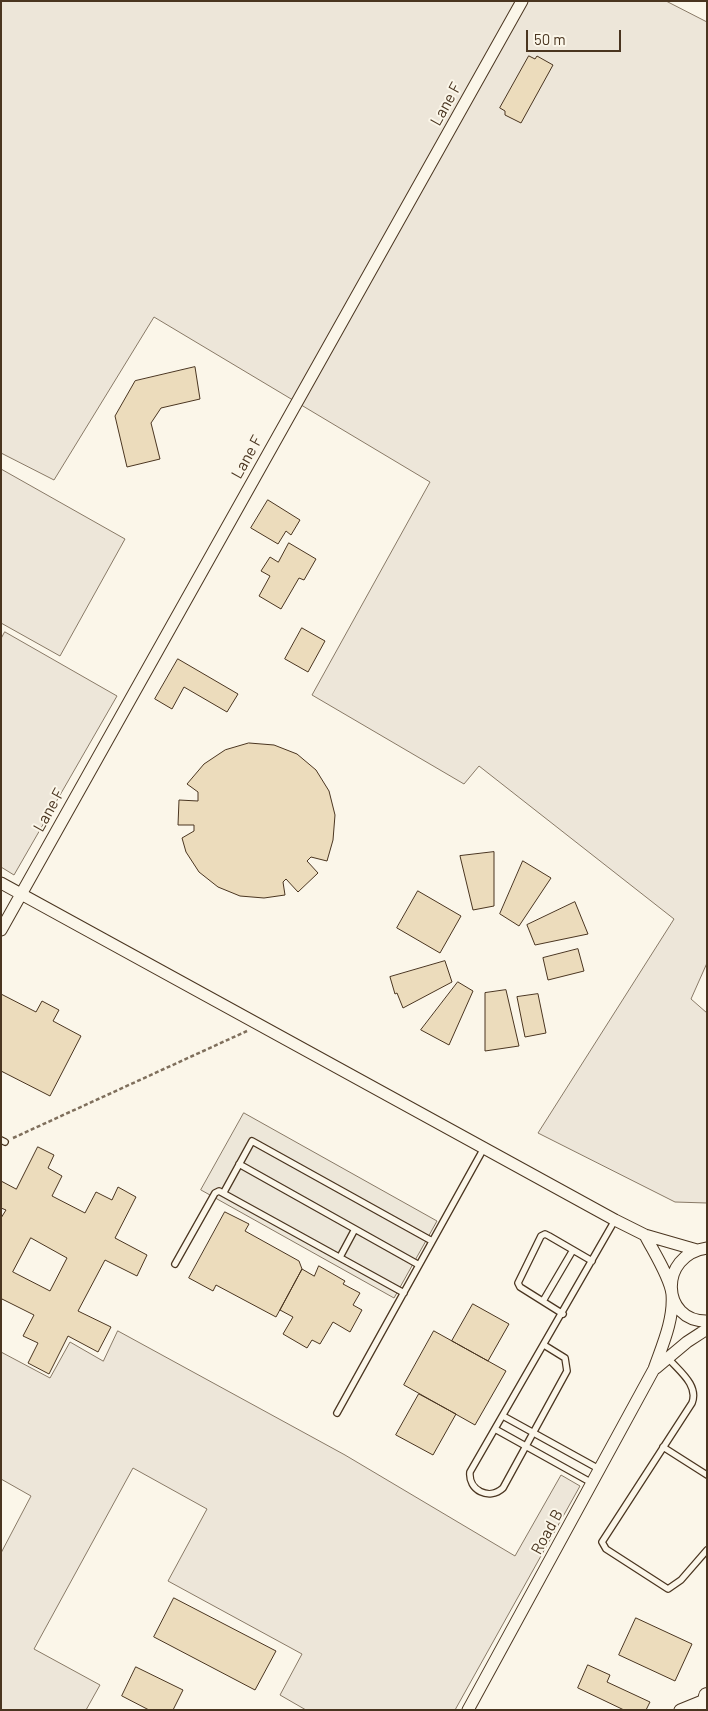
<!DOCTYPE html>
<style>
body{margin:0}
#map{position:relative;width:708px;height:1711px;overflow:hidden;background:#fbf6e9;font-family:Barlow,sans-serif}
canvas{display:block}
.frame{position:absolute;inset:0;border:2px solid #4a3520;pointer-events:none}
.scale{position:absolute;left:526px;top:30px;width:95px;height:22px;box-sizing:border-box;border:2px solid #4a3520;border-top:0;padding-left:6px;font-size:15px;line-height:18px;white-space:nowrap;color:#4a3520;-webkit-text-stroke:4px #fbf6e9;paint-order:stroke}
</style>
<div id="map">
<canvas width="708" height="1711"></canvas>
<div class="frame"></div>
<div class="scale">50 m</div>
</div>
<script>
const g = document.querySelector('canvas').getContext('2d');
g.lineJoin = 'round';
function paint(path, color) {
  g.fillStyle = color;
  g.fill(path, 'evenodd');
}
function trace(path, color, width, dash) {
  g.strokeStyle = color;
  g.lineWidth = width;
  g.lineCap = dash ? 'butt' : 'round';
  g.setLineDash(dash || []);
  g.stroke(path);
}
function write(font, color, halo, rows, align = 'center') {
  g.font = font + ' Barlow,sans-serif';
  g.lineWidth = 4;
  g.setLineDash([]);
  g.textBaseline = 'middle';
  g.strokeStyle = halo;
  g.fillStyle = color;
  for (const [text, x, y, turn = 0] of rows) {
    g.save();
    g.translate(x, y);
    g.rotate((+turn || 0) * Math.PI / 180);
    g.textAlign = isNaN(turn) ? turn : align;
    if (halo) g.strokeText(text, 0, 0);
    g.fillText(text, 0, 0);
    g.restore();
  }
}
const green = new Path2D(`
 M1,1H666L707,22V963L691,999L707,1013V1203L675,1202L538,1133L674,919L479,766L464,784L312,695L430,482L154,317L54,480L1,453Z
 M1,469L125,539L60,656L1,623Z
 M5,632L117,696L14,875L1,867V639Z
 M118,1331L345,1455L515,1556L561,1475L580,1486L455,1710H306L280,1695L302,1654L168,1581L207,1509L133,1468L34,1649L100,1685L86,1710H1V1553L31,1496L1,1479V1352L50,1378L70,1342L103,1361Z`);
const parking = new Path2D(`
 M244,1113L437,1221L394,1298L201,1190Z`);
const building = new Path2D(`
 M529,56L535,59L537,56L553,65L521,123L505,115V111L500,108Z
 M195,367L200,399L161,408L151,423L160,459L127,467L115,416L135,381Z
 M268,500L300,520L291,535L286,531L278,544L251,528Z
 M289,543L316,559L304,580L299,578L281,609L259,596L270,576L261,571L270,557L278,562Z
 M302,628L325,641L308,672L285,659Z
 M178,659L238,694L227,712L184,687L172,709L155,699Z
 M249,743L274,745L297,754L316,770L329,791L335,815L333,840L327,861L311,857L307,861L318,873L298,892L286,879L283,882L285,895L264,898L240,896L218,887L199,872L186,852L182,838L194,831V825H178L179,800L198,801V792L187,784L204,764L225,750Z
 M494,852V906L473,910L460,856Z
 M523,861L551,878L519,926L500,914Z
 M418,891L461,916L440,953L397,928Z
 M575,902L588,934L535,945L527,925Z
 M578,949L584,971L548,980L543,958Z
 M445,961L452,982L403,1008L397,993L395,994L390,977Z
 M458,982L473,991L449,1045L421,1030Z
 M506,990L519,1046L485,1051V993Z
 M1,994L36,1012L42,1001L59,1010L53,1021L81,1036L50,1096L1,1071Z
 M538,994L546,1033L525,1037L517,997Z
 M38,1147L54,1155L48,1168L62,1176L52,1196L85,1213L96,1192L112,1200L118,1187L136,1197L115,1238L147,1255L137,1276L105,1260L78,1311L111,1327L98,1352L68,1336L49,1374L28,1363L38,1343L23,1336L34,1315L2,1299L1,1301V1218L6,1210L1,1208V1181L16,1189ZM31,1238L67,1258L50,1291L13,1272Z
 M225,1212L249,1224L245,1231L299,1261L302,1269L276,1317L216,1285L213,1291L189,1278Z
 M319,1266L345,1281L343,1284L360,1293L353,1305L362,1310L350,1332L333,1322L320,1344L312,1340L307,1348L283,1334L293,1317L280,1310L302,1269L314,1276Z
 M473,1304L509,1324L488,1361L452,1341Z
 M434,1331L506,1371L475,1425L404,1385Z
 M419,1394L456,1414L433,1455L396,1435Z
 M174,1598L276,1651L255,1690L154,1637Z
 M636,1618L692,1644L675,1681L619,1655Z
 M588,1665L610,1675L607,1682L650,1702L646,1710H624L578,1688Z
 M136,1667L183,1690L173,1710H149L122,1696Z`);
const path = new Path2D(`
 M13,1138L247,1031`);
const lane = new Path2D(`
 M1,1140L5,1142
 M239,1164L419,1265
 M224,1192L252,1141L432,1241
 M340,1257L355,1229
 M175,1264L215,1193L219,1191L404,1293
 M543,1301L573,1250
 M563,1314L520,1287L518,1283L541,1236L545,1234L549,1236L592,1261
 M544,1345L565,1358L567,1371L503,1488C489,1501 468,1490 470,1472L615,1220
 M668,1358C679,1371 699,1385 692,1403L602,1542L606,1549L668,1589L681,1580L707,1550
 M337,1413L484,1148
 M503,1416L599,1469
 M495,1429L592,1483
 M663,1447L707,1475`);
const street = new Path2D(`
 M1,883L615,1220L645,1235L697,1250
 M1,930L522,1
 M707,1248C658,1255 661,1322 707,1321
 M656,1368L687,1342L707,1329
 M468,1710L654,1369C662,1346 674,1320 672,1294C670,1277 653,1251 645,1235
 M680,1710L707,1699`);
const secondary = new Path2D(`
 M705,1710L707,1696`);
const streetNames = [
 ["Lane F",446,104,-61],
 ["Lane F",247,457,-61],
 ["Lane F",49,810,-61],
 ["Road B",547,1532,-61]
];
paint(green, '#ede6d9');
trace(green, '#887966', 1);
paint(parking, '#ede7d9');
trace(parking, '#887966', 1);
paint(building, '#ecdcbc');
trace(building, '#4a3520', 1);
trace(lane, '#4a3520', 8);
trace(street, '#4a3520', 13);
trace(secondary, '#4a3520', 18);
trace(path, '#7f6f5c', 2.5, [4, 2.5]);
trace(lane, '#fbf6e9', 5.5);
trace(street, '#fbf6e9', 11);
trace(secondary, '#fbf6e9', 16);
write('16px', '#4a3520', '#fbf6e9', streetNames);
</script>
